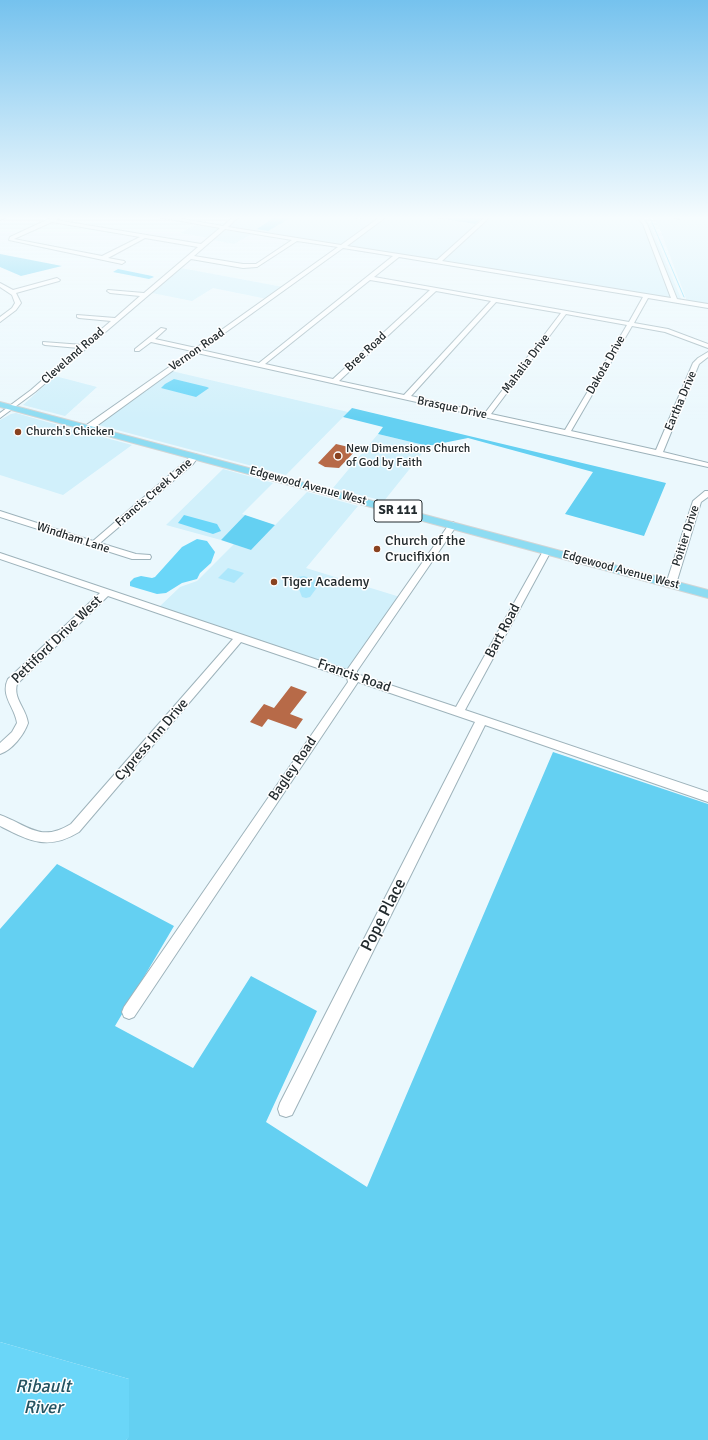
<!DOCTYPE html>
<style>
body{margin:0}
canvas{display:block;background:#ebf8fd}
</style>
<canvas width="708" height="1440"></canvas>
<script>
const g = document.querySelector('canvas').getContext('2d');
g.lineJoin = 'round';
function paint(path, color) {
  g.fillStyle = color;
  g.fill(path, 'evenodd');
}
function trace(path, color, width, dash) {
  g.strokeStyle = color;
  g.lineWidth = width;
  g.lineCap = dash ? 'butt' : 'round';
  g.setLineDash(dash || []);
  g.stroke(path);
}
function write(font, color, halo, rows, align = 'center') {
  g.font = font + ' Signika,sans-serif';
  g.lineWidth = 3;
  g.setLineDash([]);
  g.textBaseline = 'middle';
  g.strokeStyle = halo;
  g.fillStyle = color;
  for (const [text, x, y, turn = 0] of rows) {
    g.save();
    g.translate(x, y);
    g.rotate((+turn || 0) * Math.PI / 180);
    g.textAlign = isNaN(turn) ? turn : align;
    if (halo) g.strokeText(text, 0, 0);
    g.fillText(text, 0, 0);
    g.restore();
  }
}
const built = new Path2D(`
 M240,217H349L360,219L362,217H431L474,224L483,217H644L650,224L682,301L231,227L230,225Z
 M650,217H708V305L687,301L658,224Z
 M195,225L215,228L217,231L209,238L180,233Z
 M223,231H231L252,234L234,244L213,240Z
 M181,268L283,287L267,299L213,288L192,301L152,293Z
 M167,370L348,412L286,475L91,423Z
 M55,376L97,387L65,416L23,405Z
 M16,413L47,422L132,445L63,495L0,475V420L11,414Z
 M378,434L428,446L384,501L333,488Z
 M223,469L273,483L242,514L245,515L221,540L166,525Z
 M307,492L358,506L306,568L400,597L348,671L159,607L180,587L197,581L234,544L251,550Z`);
const green = new Path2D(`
 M228,568L244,573L234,583L218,578Z
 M304,576L321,582L310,597L306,598L302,597L295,579L297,577Z`);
const forest = new Path2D(`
 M431,217H483L475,224Z
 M0,254L62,266L21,276L0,267Z
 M352,408L666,483L644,536L565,514L593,472L468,438L428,446L378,434L383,427L343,417Z
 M245,515L275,525L251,550L221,540Z
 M553,752L708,804V1440H126L129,1436V1379L0,1342V929L57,864L174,926L115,1026L193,1068L251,976L317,1011L266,1122L367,1187Z`);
const water = new Path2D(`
 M275,217H292L268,231L257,229Z
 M118,269L152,276L154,277L149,279L113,272Z
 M174,379L207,387L209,388L196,397L161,388L165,384Z
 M184,515L217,524L221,531L213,534L178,523Z
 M197,539L207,541L215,552L211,563L200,573L197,579L182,583L166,593L157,594L130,586V582L134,578L141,576L152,578L155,577L182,547Z
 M0,1342L129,1379V1437L126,1440H0Z`);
const stream = new Path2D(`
 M648,217L651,220L684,297`);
const building = new Path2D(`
 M336,444L357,449L339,468L325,467L318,463Z
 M291,686L307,692L290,714L303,719L296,729L268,719L262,727L250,722L264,704L274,708Z`);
const minor = new Path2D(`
 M0,217H6L0,220Z
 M53,217H60L56,220L201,244L220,228L158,217H171L223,226L233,217H238L228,227L341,245L380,217H386L347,246L437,260L485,217H490L442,261L671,298L643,224L637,217H642L647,224L677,299L708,304V308L648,298L634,323L668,329L708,344V348L665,332L632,326L571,431L656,450L693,363L698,358L708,352V357L699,364L663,452L708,463V467L197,353L91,430H85V426L192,351L151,342L139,351H135V349L161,328L166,329L155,339L196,348L338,247L297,241L257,267L243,268L191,259L35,392L0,418V413L31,390L79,348L45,345L43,344V342L83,345L111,321L79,318L77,317V315L115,318L140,296L110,293L107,291L108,290L144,293L198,247L145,238L108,258L124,261L125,262L122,264L9,240L10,237ZM52,222L140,237L102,256L14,239ZM225,229L292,240L256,264H243L194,256ZM343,248L393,256L259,363L201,350ZM399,257L643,297L629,322L374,277ZM370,280L430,290L333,379L265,364ZM436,291L491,301L404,395L339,381ZM496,302L561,313L485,413L411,396ZM566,314L627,325L565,430L491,414Z
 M57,278L60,280L59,281L16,293L21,303L16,310L0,322V317L12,308L15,303L12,295L0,287V283L13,290Z
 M192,454H195L199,456L193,464L100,543L136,554L150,555L151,557L150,559H132L0,517V511L93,541L187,460Z
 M705,491H708V497L701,502L676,584L671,587L668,586L666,584L693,501Z
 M453,522L457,525L357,671V674L456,707L543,551L544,549H550L551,551L465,710L708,792V802L485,725L292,1115L286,1117L280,1115L278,1109L280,1103L475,722L358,682L134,1017L129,1019L124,1017L122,1012L124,1007L348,682L347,678L241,642L79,832C48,851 30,841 0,826V815C28,825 40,843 71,824L233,639L108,596L17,684C13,699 26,708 28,723C24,735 12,750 0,754V743L12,732L17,723C15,707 0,696 8,679L100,593L0,559V553L347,670L450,523Z`);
const major = new Path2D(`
 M0,402L708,590V598L0,407Z`);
const rail = new Path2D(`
 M672,217L679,219`);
const markers = [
 [18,432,4,"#894220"],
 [338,456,4,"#894220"],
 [377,549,4,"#894220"],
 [274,582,4,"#894220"]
];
const farStreetnames = [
 ["Vernon Road",197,350,-35],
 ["Bree Road",366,352,-43],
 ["Cleveland Road",73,356,-41],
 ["Mahalia Drive",526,364,-53],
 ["Dakota Drive",606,365,-60],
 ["Eartha Drive",681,401,-67],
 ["Brasque Drive",452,408,12],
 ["Edgewood Avenue West",308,486,15],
 ["Francis Creek Lane",154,493,-41],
 ["Poitier Drive",686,536,-72],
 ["Windham Lane",73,538,18],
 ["Edgewood Avenue West",621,570,15]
];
const farPoinames = [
 ["Church's Chicken",26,432],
 ["New Dimensions Church",346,449],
 ["of God by Faith",346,463]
];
const shields = [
 [398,511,48]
];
const shieldNames = [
 ["SR 111",398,511]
];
const poiNames = [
 ["Church of the",385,541],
 ["Crucifixion",385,557],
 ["Tiger Academy",282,582]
];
const streetNames = [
 ["Bart Road",503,631,-62],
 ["Pettiford Drive West",57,640,-44],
 ["Francis Road",354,676,19],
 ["Cypress Inn Drive",152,740,-49],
 ["Bagley Road",293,769,-56]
];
const nearStreetnames = [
 ["Pope Place",384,915,-63]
];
const nearWaternames = [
 ["Ribault",43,1387],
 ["River",43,1408]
];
paint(built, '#d1f0fb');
paint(green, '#ace7fb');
paint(forest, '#64d0f2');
paint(water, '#6ad6f8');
trace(stream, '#6ad6f8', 1);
paint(building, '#b76a48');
trace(minor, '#9eb3bb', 2);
trace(major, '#d3d5d5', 2);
paint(minor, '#fff');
paint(major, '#8edcf2');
trace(rail, '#707a7e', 1.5);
trace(rail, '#fff', 1, [3.5]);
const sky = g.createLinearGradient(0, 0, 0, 419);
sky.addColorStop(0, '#75c2ee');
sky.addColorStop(0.52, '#f6fcfe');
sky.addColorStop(1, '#f6fcfe00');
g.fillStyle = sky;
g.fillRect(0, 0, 708, 419);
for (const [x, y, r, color] of markers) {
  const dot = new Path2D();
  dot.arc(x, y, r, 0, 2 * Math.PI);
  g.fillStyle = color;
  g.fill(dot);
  trace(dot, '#fff', 1.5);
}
write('12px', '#232b2e', '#fff', farStreetnames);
write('12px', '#232b2e', '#fff', farPoinames, 'left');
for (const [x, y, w] of shields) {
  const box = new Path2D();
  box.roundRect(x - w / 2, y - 11, w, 22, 3);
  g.fillStyle = '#fff';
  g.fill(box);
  trace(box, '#232b2e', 1);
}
write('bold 13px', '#232b2e', null, shieldNames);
write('14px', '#232b2e', '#fff', poiNames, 'left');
write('14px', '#232b2e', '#fff', streetNames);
write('17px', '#232b2e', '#fff', nearStreetnames);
write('italic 18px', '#245361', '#fff', nearWaternames);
</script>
